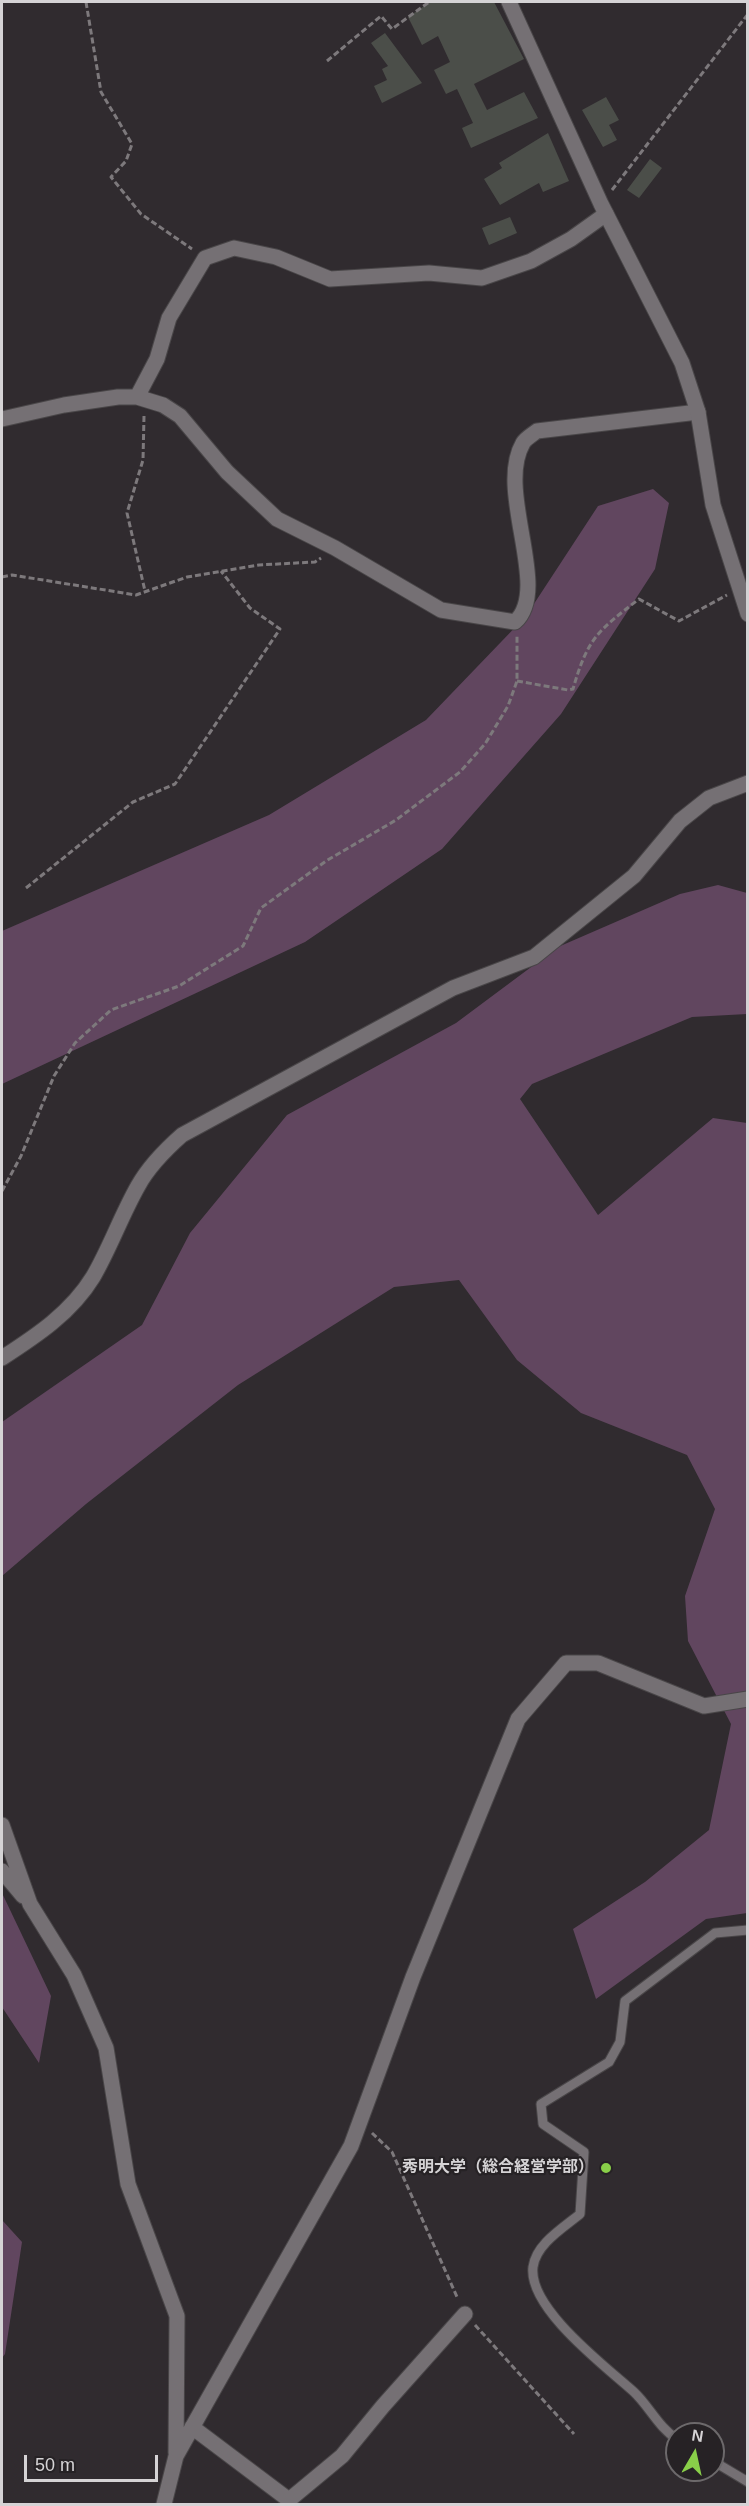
<!DOCTYPE html>
<meta charset="utf-8">
<style>
body{margin:0}
#map{position:relative;width:749px;height:2506px;overflow:hidden;background:#302b2f;font-family:Helvetica,sans-serif}
canvas{display:block}
.frame{position:absolute;inset:0;border:3px solid #d5d3d5;pointer-events:none}
.north{position:absolute;left:665px;top:2422px;width:60px;height:60px;box-sizing:border-box;background:#262225;border:2px solid #6c696b;border-radius:50%;rotate:9deg;font-size:16px;font-weight:700;line-height:24px;text-align:center;color:#d5d3d5}
.north::after{content:'';display:block;margin:auto;width:21px;height:27px;background:#89cf49;clip-path:polygon(50% 0,100% 100%,50% 72%,0 100%)}
.scale{position:absolute;left:24px;top:2455px;width:134px;height:27px;box-sizing:border-box;border:3px solid #d5d3d5;border-top:0;padding-left:8px;font-size:18px;line-height:21px;white-space:nowrap;color:#d5d3d5;-webkit-text-stroke:4px #262225;paint-order:stroke}
</style>
<div id="map">
<canvas width="749" height="2506"></canvas>
<div class="frame"></div>
<div class="north">N</div>
<div class="scale">50 m</div>
</div>
<script>
const g = document.querySelector('canvas').getContext('2d');
g.lineJoin = 'round';
function paint(path, color) {
  g.fillStyle = color;
  g.fill(path, 'evenodd');
}
function trace(path, color, width, dash) {
  g.strokeStyle = color;
  g.lineWidth = width;
  g.lineCap = dash ? 'butt' : 'round';
  g.setLineDash(dash || []);
  g.stroke(path);
}
function write(font, color, halo, rows, align = 'center') {
  g.font = font + ' Helvetica,"Noto Sans JP",sans-serif';
  g.lineWidth = 4.5;
  g.setLineDash([]);
  g.textBaseline = 'middle';
  g.strokeStyle = halo;
  g.fillStyle = color;
  for (const [text, x, y, turn = 0] of rows) {
    g.save();
    g.translate(x, y);
    g.rotate((+turn || 0) * Math.PI / 180);
    g.textAlign = isNaN(turn) ? turn : align;
    if (halo) g.strokeText(text, 0, 0);
    g.fillText(text, 0, 0);
    g.restore();
  }
}
const green = new Path2D(`
 M653,489L669,503L655,569L561,714L442,849L305,942L2,1084V931L269,815L426,720L526,616L598,506Z
 M718,885L747,893V1014L692,1017L532,1084L520,1099L598,1215L713,1118L747,1123V1913L706,1919L596,1999L573,1929L645,1882L709,1830L731,1724L688,1641L685,1596L715,1509L687,1455L581,1413L517,1360L459,1280L394,1287L238,1385L86,1504L2,1576V1422L142,1325L190,1233L287,1115L456,1023L558,947L680,894Z
 M2,1893L51,1996L39,2063L2,2007Z
 M2,2220L22,2242L5,2354L2,2358Z`);
const building = new Path2D(`
 M430,2H494L524,59L474,84L487,110L524,92L538,118L471,148L462,128L473,123L457,89L446,94L434,70L450,62L438,36L422,45L408,17Z
 M385,33L422,83L382,103L374,86L387,80L382,69L388,66L371,43Z
 M606,97L619,120L609,125L617,140L603,147L582,110Z
 M548,133L569,181L543,192L539,183L500,205L484,179L502,168L499,163Z
 M650,159L662,168L639,198L627,190Z
 M510,217L517,233L489,245L482,228Z`);
const path = new Path2D(`
 M86,2L101,92L132,144L126,161L111,177L141,214L192,249
 M327,61L381,16L392,29L429,2
 M612,190L748,14
 M144,416L143,460L127,513L145,591
 M2,577L12,575L136,595L187,577L259,565L315,562L321,558
 M517,681L568,690L573,689C588,637 598,631 639,599L679,621L727,595
 M26,888L133,802L175,784L280,629L250,608L221,571
 M2,1191L21,1156L54,1076L75,1043L111,1010L179,986L243,946L261,908L326,861L396,820L460,772L485,744L508,706L517,681V636
 M372,2133L392,2152L458,2299
 M475,2325L574,2434`);
const service = new Path2D(`
 M677,2439C659,2428 649,2406 634,2392C605,2366 528,2308 533,2267C536,2244 563,2228 580,2214L584,2152L543,2124L541,2104L609,2062L620,2042L625,2001L715,1933L748,1930
 M713,2461L748,2482`);
const minor = new Path2D(`
 M137,397L157,359L169,318L205,258L234,248L276,257L330,279L429,273L482,278L531,261L571,239L606,214
 M2,419L64,405L118,397H137L163,405L180,416L227,472L277,519L335,548L441,610L515,622C552,589 495,491 523,443C526,438 532,435 537,431L698,412
 M2,1358C36,1336 71,1313 93,1277C110,1248 121,1216 138,1186C149,1166 165,1150 182,1135L453,988L534,957L634,876L680,821L709,798L748,783
 M2,1825L30,1904L74,1975L106,2048L128,2184L177,2316L176,2453
 M2,1871L23,1896
 M192,2427L289,2500V2504
 M289,2500L342,2456L383,2406L465,2314
 M164,2504L176,2456L351,2146L413,1977L518,1719L566,1663H598L704,1706L748,1699`);
const tertiary = new Path2D(`
 M509,2L601,204L682,363L698,412L713,505L748,614`);
const markers = [
 [606,2168,6,"#89cf49"]
];
const poiNames = [
 ["秀明大学（総合経営学部）",594,2168]
];
paint(green, '#61465f');
paint(building, '#4b4e49');
trace(service, '#494648', 11);
trace(minor, '#494648', 17);
trace(tertiary, '#494648', 17);
trace(path, '#7d797c', 3, [6, 3]);
trace(service, '#757074', 9);
trace(minor, '#757074', 15);
trace(tertiary, '#757074', 15);
for (const [x, y, r, color] of markers) {
  const dot = new Path2D();
  dot.arc(x, y, r, 0, 2 * Math.PI);
  g.fillStyle = color;
  g.fill(dot);
  trace(dot, '#262225', 2);
}
write('bold 16px', '#d5d3d5', '#262225', poiNames, 'right');
</script>
